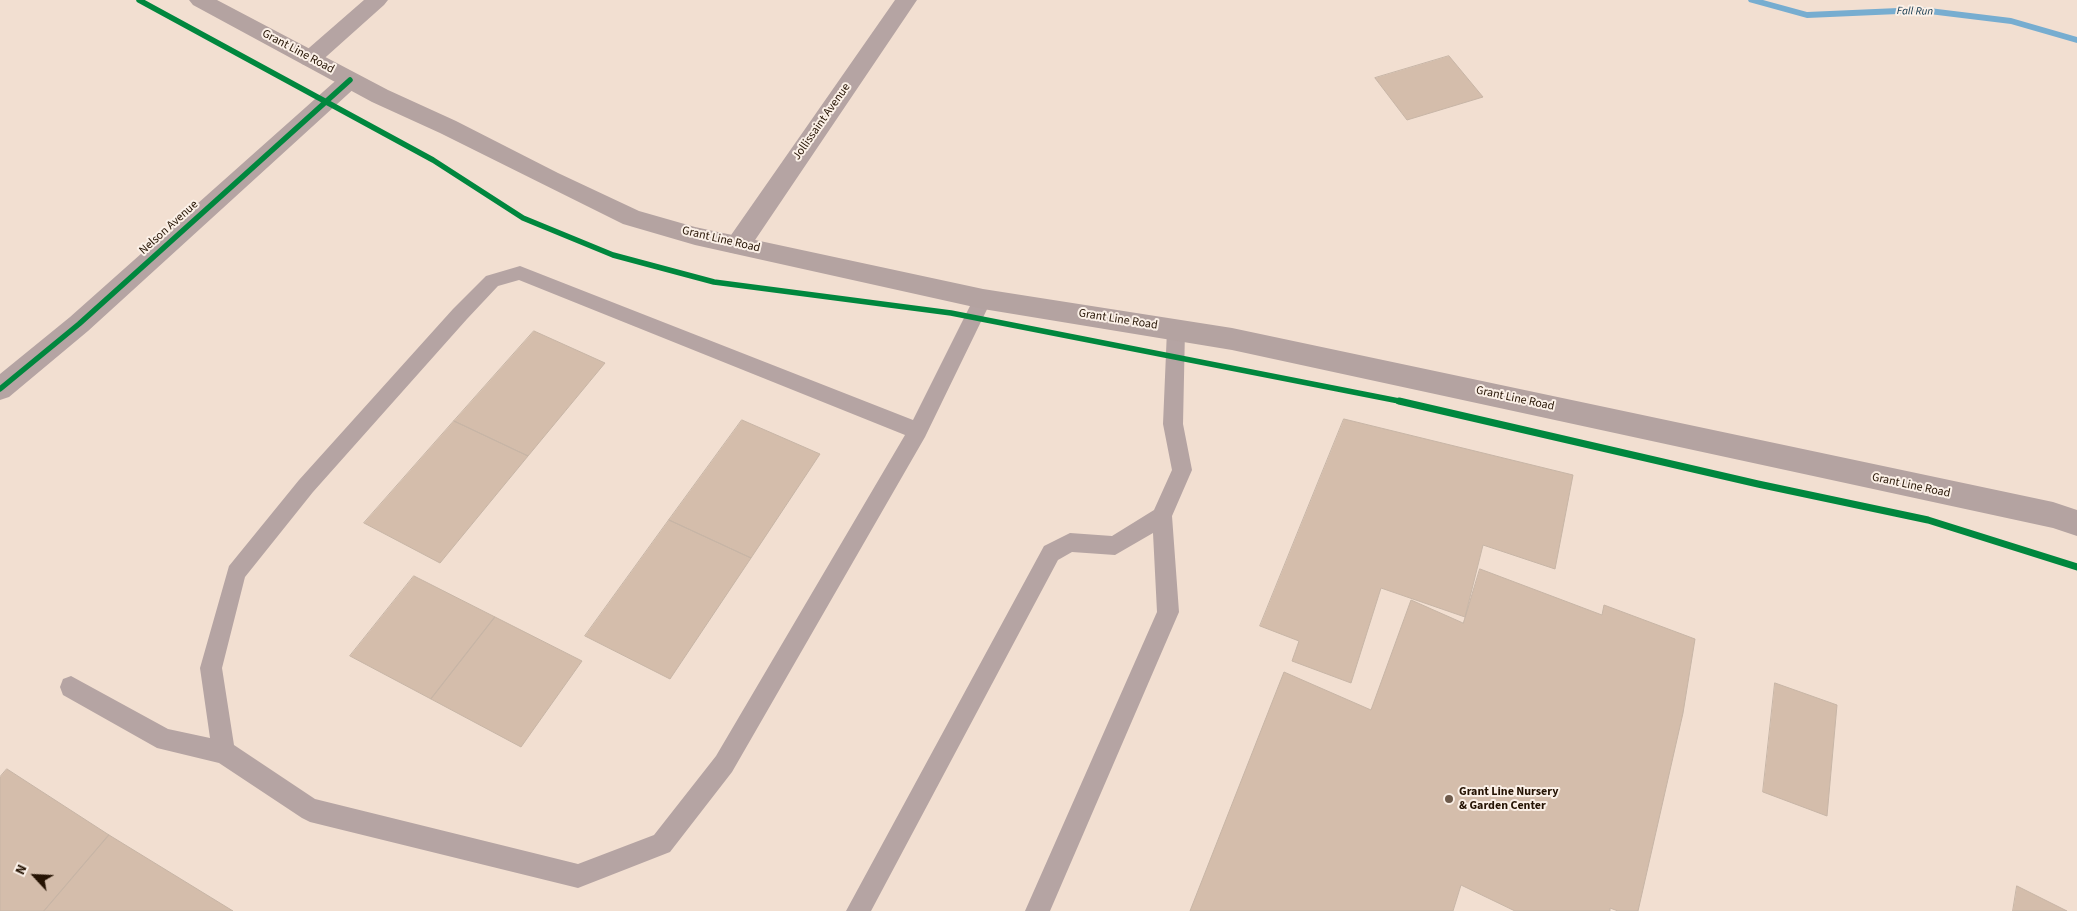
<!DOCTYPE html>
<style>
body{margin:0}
#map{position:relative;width:2077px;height:911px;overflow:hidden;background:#f2dfd1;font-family:"Source Sans 3",sans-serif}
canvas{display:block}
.north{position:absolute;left:10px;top:851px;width:50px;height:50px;-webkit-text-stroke:4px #fbf0e7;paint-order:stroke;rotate:295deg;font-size:14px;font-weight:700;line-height:20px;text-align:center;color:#251303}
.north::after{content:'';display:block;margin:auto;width:18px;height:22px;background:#251303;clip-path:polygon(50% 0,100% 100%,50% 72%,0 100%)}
</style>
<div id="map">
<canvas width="2077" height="911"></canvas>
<div class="north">N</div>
</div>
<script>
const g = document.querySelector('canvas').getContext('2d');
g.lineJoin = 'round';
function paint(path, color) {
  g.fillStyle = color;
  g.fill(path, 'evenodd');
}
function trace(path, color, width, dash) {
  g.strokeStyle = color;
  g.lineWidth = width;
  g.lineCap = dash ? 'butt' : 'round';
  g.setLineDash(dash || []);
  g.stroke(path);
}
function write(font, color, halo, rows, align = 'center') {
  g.font = font + ' "Source Sans 3",sans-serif';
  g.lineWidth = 4;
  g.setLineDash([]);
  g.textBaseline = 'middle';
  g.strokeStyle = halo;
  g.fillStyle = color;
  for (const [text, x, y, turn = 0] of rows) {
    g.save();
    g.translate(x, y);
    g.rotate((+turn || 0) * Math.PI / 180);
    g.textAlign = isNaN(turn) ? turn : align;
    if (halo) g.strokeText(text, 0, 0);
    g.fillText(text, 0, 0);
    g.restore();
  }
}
const stream = new Path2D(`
 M1748,0H1763L1807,12L1921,7L2011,18L2077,37V43L2011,24L1921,13L1807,18L1749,2Z`);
const building = new Path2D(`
 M1449,56L1483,97L1407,120L1375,78Z
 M534,331L605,363L528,456L454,421Z
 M1344,419L1573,475L1555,569L1483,545L1465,617L1381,588L1351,683L1292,661L1299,641L1260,626Z
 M742,420L820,454L751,558L669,520Z
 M454,421L528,456L440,563L364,523Z
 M669,520L751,558L670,679L585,636Z
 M1480,569L1602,615L1604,605L1695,639L1683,713L1638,911H1618L1610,908V911H1515L1461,885L1453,911H1190L1284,672L1371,710L1411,600L1463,623Z
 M414,576L495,617L431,699L350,656Z
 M495,617L582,661L521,747L431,699Z
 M1775,683L1837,705L1827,816L1763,792Z
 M7,769L109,835L44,911H0V777Z
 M109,835L233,911H44Z
 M2017,886L2067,911H2013Z`);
const service = new Path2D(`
 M520,266L913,420L976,294L983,292L990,294L992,299L925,437L732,772L670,852L578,888L310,822L302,818L219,763L157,748L63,695L60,687L63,679L71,676L168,729L210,738L200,668L229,566L299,480L453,309L486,276ZM519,280L905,435L716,756L654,835L578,864L315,799L234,745L222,668L245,577L313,492L467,319L498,286Z
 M1176,322L1183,325L1185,330L1183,424L1192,470L1172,516L1179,612L1050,911H1025L1157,612L1153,533L1115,555L1072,552L1058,560L871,911H846L1044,546L1070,533L1112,536L1154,510L1172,470L1163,424L1167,330L1169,325Z`);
const minor = new Path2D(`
 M364,0H388L384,5L318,64L310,67L302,64L299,59L302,54Z
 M895,0H917L747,252L738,254L729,252L726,245L729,238Z
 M350,72L358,75L361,80L358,85L88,331L9,397L0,400V374L70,317L342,75Z`);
const secondary = new Path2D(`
 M189,0H217L388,90L456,121L558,173L639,211L695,227L983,289L1232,328L2053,502L2077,510V536L2053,528L1232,350L983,309L695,245L623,224L440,133L372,102L193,5Z`);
const cyclewayFar1 = new Path2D(`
 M139,0L433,160L523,218L613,255L714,282L951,313L1404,402
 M0,389L79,324L350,80`);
const cycleway = new Path2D(`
 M1399,401L1758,484L1928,520L2077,567`);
const markers = [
 [1449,799,5,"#6d5a4b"]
];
const farWaternames = [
 ["Fall Run",1915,12,1]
];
const streetNames = [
 ["Grant Line Road",298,52,28],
 ["Jollissaint Avenue",822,122,-55],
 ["Nelson Avenue",169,228,-42],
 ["Grant Line Road",721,240,13],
 ["Grant Line Road",1118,320,9],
 ["Grant Line Road",1515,399,12],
 ["Grant Line Road",1911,486,12]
];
const poiNames = [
 ["Grant Line Nursery",1459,792],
 ["& Garden Center",1459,806]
];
paint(stream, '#77add0');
paint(building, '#d4bdab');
trace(building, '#c7b5a6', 1);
paint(service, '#b5a4a3');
paint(minor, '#b5a4a3');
paint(secondary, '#b4a3a1');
trace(cyclewayFar1, '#00873e', 5.5);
trace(cycleway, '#00873e', 7);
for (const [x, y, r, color] of markers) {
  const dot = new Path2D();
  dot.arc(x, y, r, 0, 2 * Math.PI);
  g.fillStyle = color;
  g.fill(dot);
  trace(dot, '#fbf0e7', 2);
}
write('italic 11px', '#0e334a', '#fbf0e7', farWaternames);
write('12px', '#251303', '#fbf0e7', streetNames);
write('bold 12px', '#251303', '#fbf0e7', poiNames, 'left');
</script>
